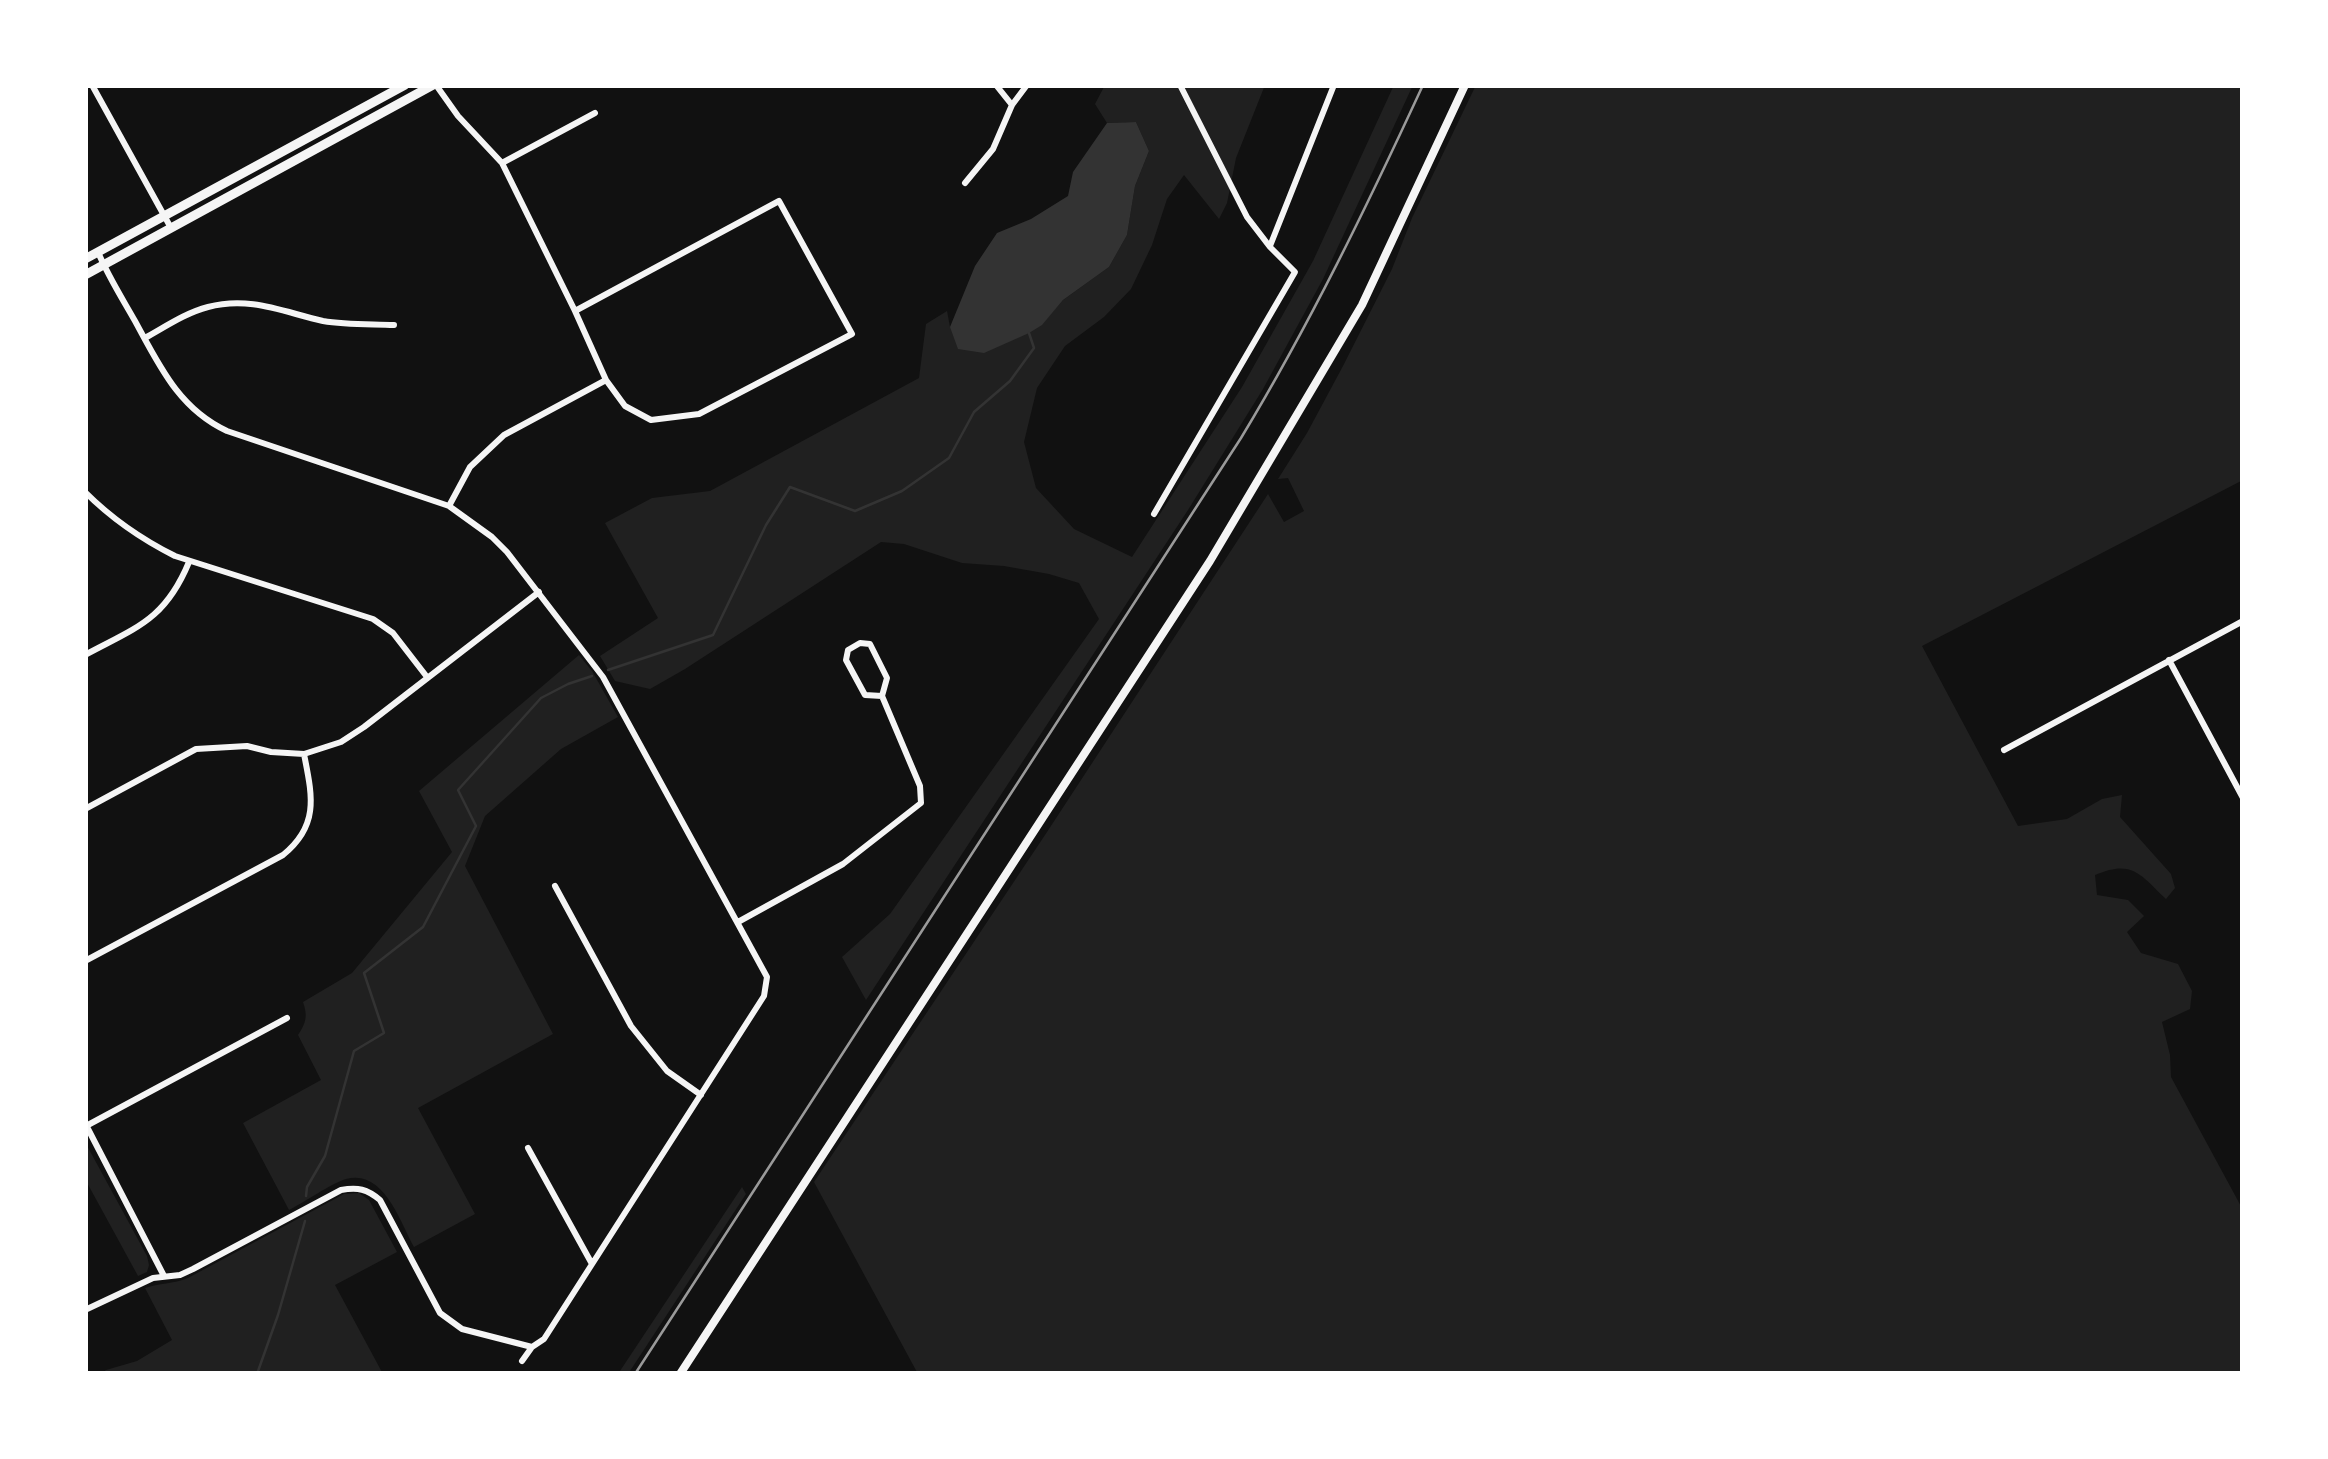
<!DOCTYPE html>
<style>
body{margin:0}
#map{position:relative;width:2328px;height:1459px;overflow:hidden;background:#111;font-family:"Asap Condensed",sans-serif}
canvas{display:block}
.frame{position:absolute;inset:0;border:88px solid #fff;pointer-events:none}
</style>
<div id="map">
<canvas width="2328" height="1459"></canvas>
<div class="frame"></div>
</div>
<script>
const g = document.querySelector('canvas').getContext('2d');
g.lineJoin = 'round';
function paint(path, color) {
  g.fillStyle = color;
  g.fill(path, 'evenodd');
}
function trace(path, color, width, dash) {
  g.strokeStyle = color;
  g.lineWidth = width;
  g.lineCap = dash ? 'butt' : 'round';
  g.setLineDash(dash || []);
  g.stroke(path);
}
const green = new Path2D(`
 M1105,85H1265L1236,158L1227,203L1219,219L1184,175L1167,199L1152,245L1131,289L1104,317L1065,346L1037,388L1024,442L1036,488L1074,529L1132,557L1242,387L1313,261L1394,85H1413L1323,279L1263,389L1188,510L866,1000L842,957L890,914L1099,619L1079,583L1049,574L1004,566L962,563L904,544L881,542L685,669L650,689L615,681L600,656L658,618L605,523L652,498L710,491L919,378L926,324L947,311L950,327L1041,325L1063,300L1109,267L1127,235L1135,186L1149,151L1136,122L1107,123L1095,104Z
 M1476,85H2243V480L1922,646L2018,826L2067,819L2102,799L2122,795L2120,817L2171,874L2175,888L2166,899C2140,874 2132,859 2095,875L2097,895L2128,900L2144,916L2127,932L2141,953L2178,964L2192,991L2190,1009L2162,1022L2170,1055L2171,1077L2243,1210V1374H918L814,1182L1047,832L1268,494L1284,522L1304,511L1288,478L1278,479L1307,433L1343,366L1392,269L1412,218Z
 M579,655L592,671L618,717L561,749L485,816L465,866L553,1034L418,1108L475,1214L414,1247C400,1222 384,1169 346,1179C330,1184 305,1202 289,1210L243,1123L321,1080L298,1035C306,1023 308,1016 303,1002L352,973L452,852L419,791Z
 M85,1142L147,1256L149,1265L147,1272L138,1276L85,1179Z
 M742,1187L746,1194L628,1374H618Z
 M359,1193L369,1200L397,1252L335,1285L383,1374H101L106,1370L137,1361L172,1340L145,1288C159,1283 173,1284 188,1278L344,1194Z`);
const water = new Path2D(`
 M1136,122L1149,151L1135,186L1127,235L1109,267L1063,300L1042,325L1029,333L984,353L958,349L950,327L975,266L997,233L1031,219L1068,196L1073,172L1107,123Z`);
const stream = new Path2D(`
 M608,670L713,635L766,525L790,487L855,511L902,491L949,458L974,412L1010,381L1034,348L1029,333
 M306,1196L307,1187L325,1156L354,1051L384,1033L364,973L423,927L476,826L458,790L541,698L568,684L592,676
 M257,1374L278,1315L305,1221`);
const minor = new Path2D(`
 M92,85L171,228
 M436,85L458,116L502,163L575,311L606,380L625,406L651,420L699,414L852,334L779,201L575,311
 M996,85L1012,105
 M502,163L595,113
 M965,183L993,149L1012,105L1027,85
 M1270,246L1334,85
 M98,252C108,276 122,298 135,321C159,365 179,409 227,431L449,506L492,537L507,552L603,677L767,977L764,996L544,1339L532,1347L522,1361
 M145,338C165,327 185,313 208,307C250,296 283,312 323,321C346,325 370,324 394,325
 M85,492C112,519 141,539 175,556L373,619L393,633L427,677
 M449,506L470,467L504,435L606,380
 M1154,514L1295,272L1270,247L1247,217L1180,85
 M85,655C137,627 165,620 189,562
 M2169,660L2243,798
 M2004,750L2243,621
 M85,809L196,749L247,746L271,752L304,754L341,742L364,727L539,592
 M555,886L631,1026L667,1071L701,1095
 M738,922L843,864L921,803L920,786L882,696L887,678L870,644L860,643L848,650L846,660L865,695L882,696
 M85,961L283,855C320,825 312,795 304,754
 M86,1125L164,1276
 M86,1126L287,1018
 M528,1148L592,1264
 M85,1310L153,1278L180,1275L193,1269L341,1190C358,1187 367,1189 380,1200L440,1313L462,1329L532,1347`);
const tertiary = new Path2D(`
 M680,1374L1210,561L1362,305L1465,85`);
const secondary = new Path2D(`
 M85,259L405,85
 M85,275L433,85`);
const rail = new Path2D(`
 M635,1374L1241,438C1310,324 1367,206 1423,85`);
paint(green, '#202020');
paint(water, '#333');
trace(stream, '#333', 2.5);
trace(minor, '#f5f5f5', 6);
trace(tertiary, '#f5f5f5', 8);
trace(secondary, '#f5f5f5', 9);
trace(rail, '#9a9a9a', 2.5);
</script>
